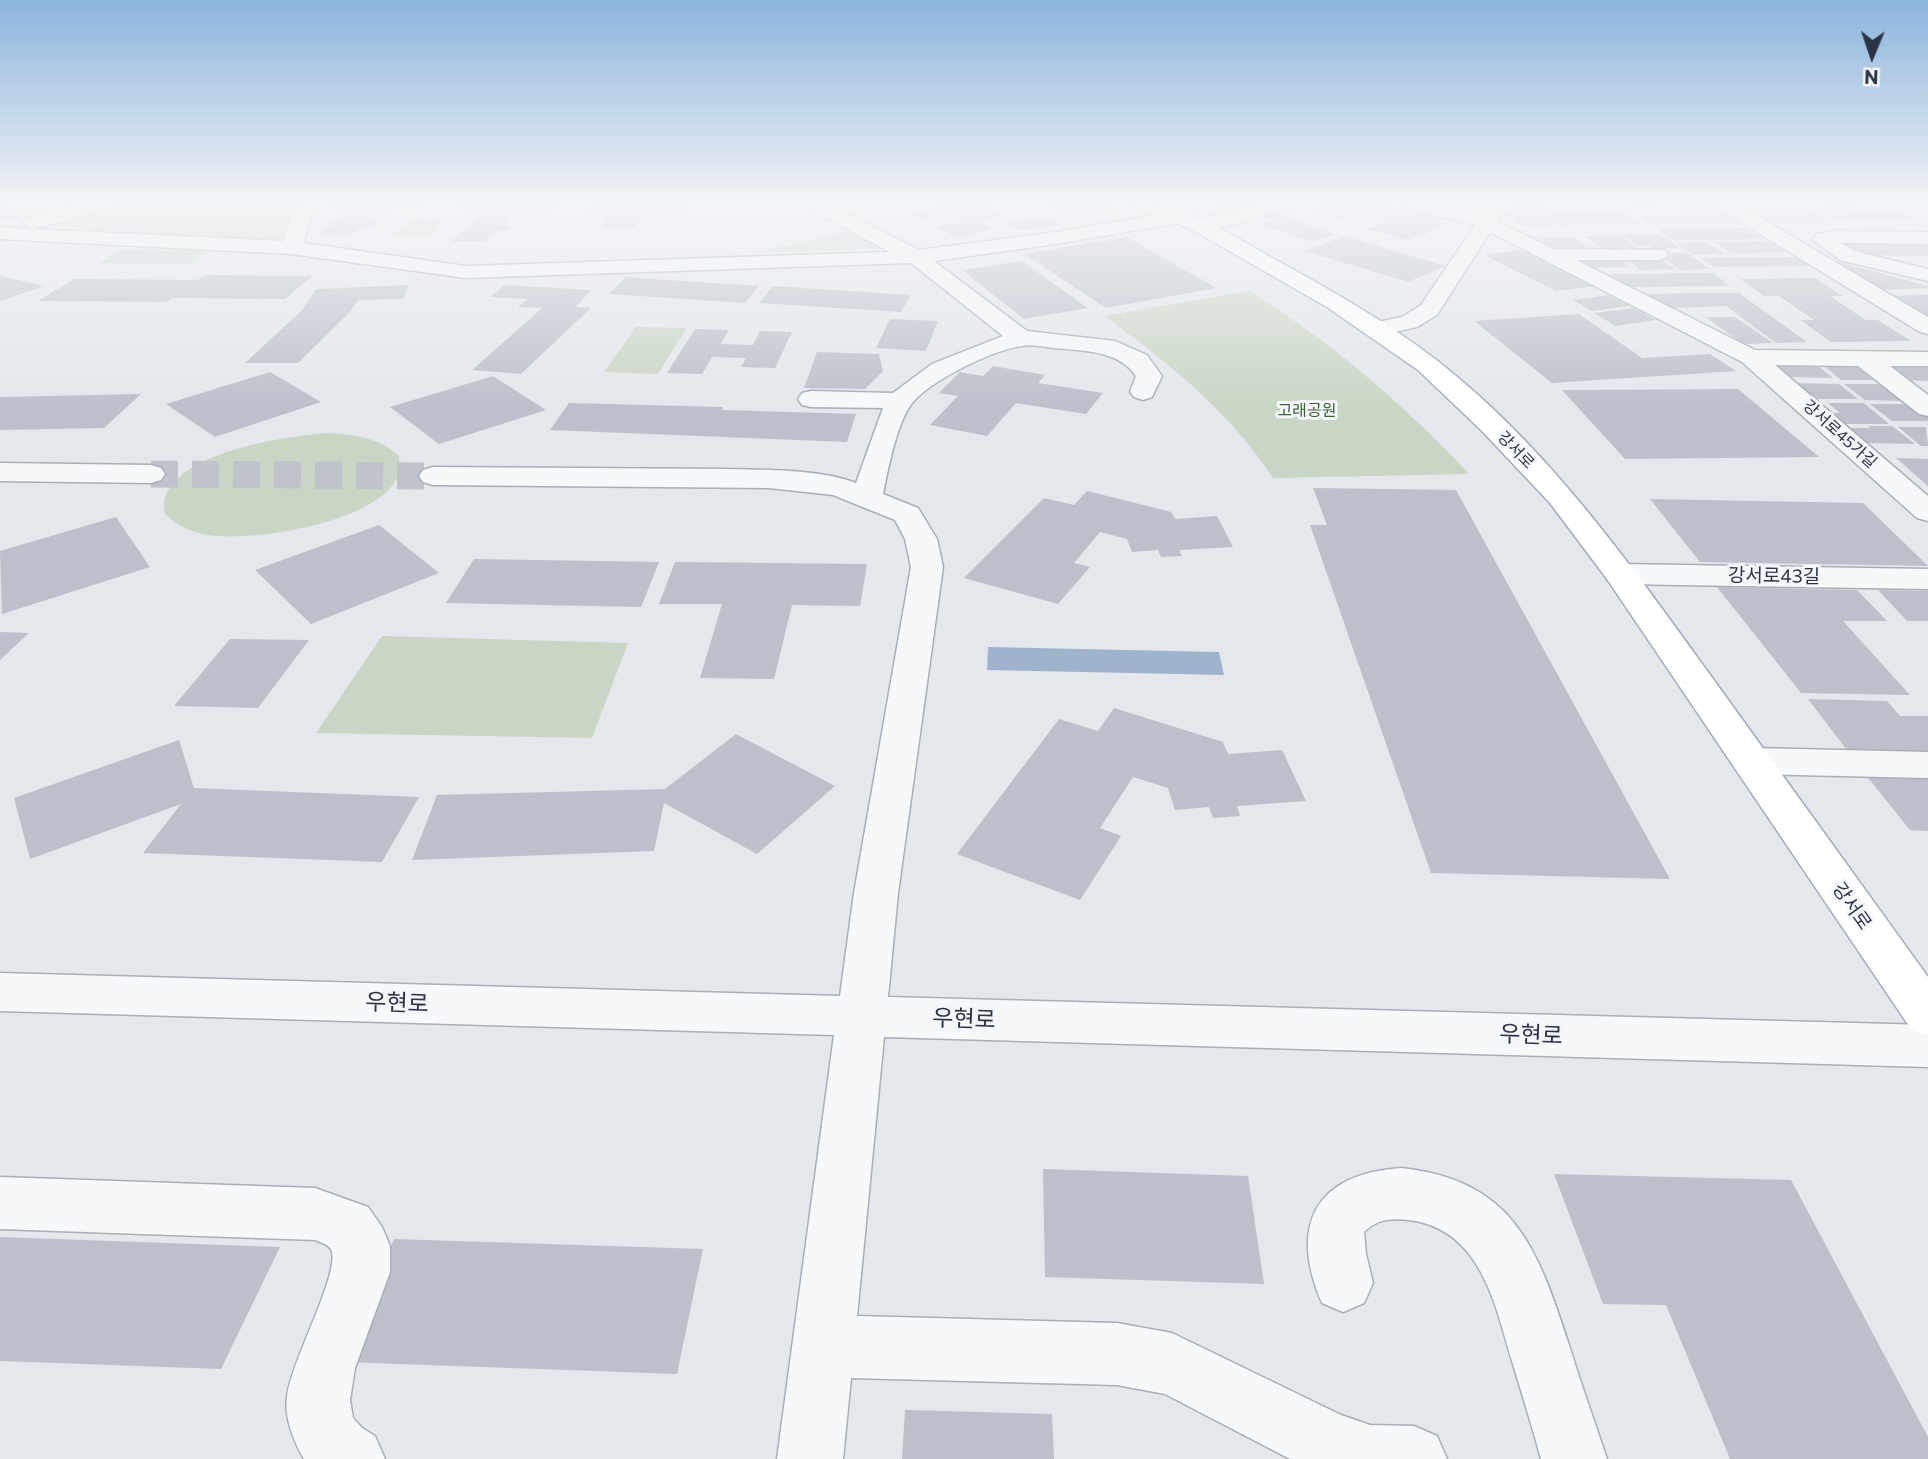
<!DOCTYPE html>
<meta charset="utf-8">
<style>
body{margin:0}
#map{position:relative;width:1928px;height:1459px;overflow:hidden;background:#e4e7ec;font-family:Commissioner,sans-serif}
canvas{display:block}
.north{position:absolute;left:1837px;top:21px;width:70px;height:70px;-webkit-text-stroke:5px #f4f6f9;paint-order:stroke;rotate:182deg;font-size:19px;font-weight:700;line-height:28px;text-align:center;color:#2b3445}
.north::after{content:'';display:block;margin:auto;width:24px;height:32px;background:#2b3445;clip-path:polygon(50% 0,100% 100%,50% 72%,0 100%)}
</style>
<div id="map">
<canvas width="1928" height="1459"></canvas>
<div class="north">N</div>
</div>
<script>
const g = document.querySelector('canvas').getContext('2d');
g.lineJoin = 'round';
function paint(path, color) {
  g.fillStyle = color;
  g.fill(path, 'evenodd');
}
function trace(path, color, width, dash) {
  g.strokeStyle = color;
  g.lineWidth = width;
  g.lineCap = dash ? 'butt' : 'round';
  g.setLineDash(dash || []);
  g.stroke(path);
}
function write(font, color, halo, rows, align = 'center') {
  g.font = font + ' Commissioner,"Noto Sans KR",sans-serif';
  g.lineWidth = 6;
  g.setLineDash([]);
  g.textBaseline = 'middle';
  g.strokeStyle = halo;
  g.fillStyle = color;
  for (const [text, x, y, turn = 0] of rows) {
    g.save();
    g.translate(x, y);
    g.rotate((+turn || 0) * Math.PI / 180);
    g.textAlign = isNaN(turn) ? turn : align;
    if (halo) g.strokeText(text, 0, 0);
    g.fillText(text, 0, 0);
    g.restore();
  }
}
const green = new Path2D(`
 M117,203H305L295,209L280,241L36,226L65,215Z
 M414,217L449,218L428,238L390,237Z
 M852,230L897,248L755,253Z
 M121,250H209L189,264L99,263Z
 M1249,291C1332,342 1402,403 1469,474L1273,478C1228,410 1170,364 1104,316Z
 M636,327L687,328L658,374L604,372Z
 M328,433C356,435 378,437 399,456C399,461 401,468 399,473C384,523 246,544 202,534C187,530 177,525 165,514C165,509 163,502 165,498C180,451 287,436 328,433Z
 M382,636L628,643L592,738L316,733Z`);
const water = new Path2D(`
 M988,647L1219,652L1224,675L987,670Z`);
const building = new Path2D(`
 M0,203H4L7,207L40,209L12,220H0Z
 M333,203H429L421,209H393L377,214L370,220L380,221L372,227H361L351,235H317L345,213L325,204Z
 M469,203H561L555,210H527L512,215L502,225H513L507,231H496L485,242H451L480,215L457,206Z
 M609,203H690L684,214H655L641,219L634,229L601,228L609,219L584,209Z
 M930,203H1005L988,208L1004,215L978,221L996,229L958,238L936,227L965,221L950,214L924,219L908,212L937,206Z
 M1056,203H1106L1121,209L1077,218L1046,205Z
 M1202,203H1268L1234,213Z
 M1333,203H1368L1384,207L1391,205L1443,219L1439,221L1446,223L1439,226L1444,227L1408,240L1368,229L1388,221L1360,213L1339,220L1307,211Z
 M1622,203H1656L1662,207H1629Z
 M1670,203H1711L1724,211H1683Z
 M1819,203H1851L1858,207L1824,206Z
 M1546,205L1556,212L1622,211L1640,224L1522,226L1506,213H1518L1509,206Z
 M1741,207L1773,208L1798,223H1765Z
 M1775,207L1810,208L1830,220L1804,226Z
 M1813,208L1900,211L1914,219L1829,218Z
 M1272,210L1291,216L1285,217L1337,234L1313,242L1261,225L1274,221L1254,215Z
 M1728,215L1741,223L1650,224L1639,216Z
 M1046,216L1061,225L1021,231L1006,222Z
 M1747,228L1763,239L1672,240L1657,229Z
 M1660,234L1680,248L1654,249L1649,245L1638,246L1623,235Z
 M1620,235L1637,248H1603L1586,236Z
 M1344,236L1446,266L1408,282L1305,251Z
 M1127,237L1216,288L1106,308L1024,254Z
 M1573,237L1589,250H1560L1538,238Z
 M1769,241L1787,252L1731,253L1714,242Z
 M1833,242L1928,243V256L1854,255Z
 M1676,243H1707L1725,254L1693,255Z
 M1523,249L1598,286L1556,291L1484,255Z
 M1663,253H1687L1710,269L1680,270L1662,257H1668Z
 M1617,257L1629,267L1592,268L1580,258Z
 M1658,257L1675,269L1641,270L1626,259Z
 M1798,257L1812,266L1714,267L1701,258Z
 M1828,259L1928,286V288L1877,290Z
 M1022,261L1088,308L1024,319L962,270Z
 M1713,273L1730,286L1631,287L1609,274Z
 M205,275L312,276L285,299L172,298L166,302L38,301L74,279L198,280Z
 M0,276L44,286L0,301Z
 M626,277L759,286L745,303L609,294Z
 M1815,278L1843,296H1830L1866,320H1878L1911,341L1831,342L1800,320H1814L1779,296H1764L1740,279Z
 M409,285L403,299L358,300L349,313L298,363H245L303,309L316,289Z
 M505,285L591,290L576,307L591,308L521,374L472,370L542,308L518,307L528,299L490,297Z
 M773,286L911,295L901,312L759,303Z
 M1689,293H1739L1807,342L1776,343L1726,306L1673,308L1647,294Z
 M1608,295L1630,306L1592,311L1573,300Z
 M1928,295V319L1889,296Z
 M1634,308L1656,320L1616,326L1594,313Z
 M1579,314L1642,358L1710,354L1736,371L1552,383L1474,321Z
 M1706,317H1735L1773,343L1743,344Z
 M890,319L938,321L926,351L876,348Z
 M695,329L729,330L721,344L753,345L760,331L792,332L775,368L741,367L746,358L712,357L702,374L667,373Z
 M817,352L879,354L883,371L865,389L804,388Z
 M1818,361L1854,362L1878,380H1841Z
 M1813,362L1833,378L1789,377L1774,365Z
 M1882,363L1928,366V381L1906,380Z
 M993,366L1045,375L1038,383L1103,393L1086,414L1016,403L987,436L930,425L958,396L939,393L960,372L983,376Z
 M270,372L321,402L215,437L166,404Z
 M493,376L546,410L439,444L390,407Z
 M1795,383L1839,384L1858,399H1812Z
 M1844,384H1883L1905,401L1865,400Z
 M1738,389L1819,457L1625,459L1562,390Z
 M141,394L104,428L0,430V397Z
 M569,403L723,407L722,410L856,414L847,442L550,430Z
 M1828,403H1864L1889,424H1842L1830,413H1840Z
 M1870,404H1911L1928,417V421H1892Z
 M1868,426H1892L1915,444L1866,443L1848,428H1871Z
 M1898,427H1926L1928,446H1921Z
 M1896,458L1928,459V486Z
 M1313,488L1456,490L1670,879L1431,873L1310,525H1327Z
 M1087,491L1171,512L1175,519L1217,516L1233,547L1179,550L1182,556L1161,557L1158,550L1132,552L1127,539L1100,532L1074,563L1090,567L1058,604L964,578L1044,498L1074,505Z
 M1650,499L1863,503L1928,566L1700,562Z
 M116,517L150,567L2,614L0,551Z
 M379,525L439,573L311,624L255,570Z
 M474,559L659,562L641,607L446,603Z
 M675,562L867,564L860,606L792,605L774,679L700,678L722,604H659Z
 M1717,587L1857,590L1887,621H1843L1910,695L1801,693Z
 M1878,590L1928,591V621H1907Z
 M0,632L29,633L0,660Z
 M230,639L309,640L258,708L174,706Z
 M1808,699L1887,701L1900,716H1928V755L1850,754Z
 M1114,708L1223,742L1228,754L1282,750L1306,801L1237,806L1240,816L1213,818L1209,807L1175,810L1168,788L1133,777L1100,828L1121,836L1080,900L957,854L1059,719L1098,731Z
 M736,734L835,786L757,854L664,803L654,851L412,860L437,795L665,789Z
 M179,740L194,788L419,797L382,862L143,853L181,804L30,859L14,798Z
 M1865,774L1928,775V831L1910,830Z
 M1043,1169L1248,1176L1264,1284L1045,1277Z
 M1554,1174L1791,1180L1928,1437V1459H1730L1666,1305L1603,1304Z
 M0,1237L280,1247L221,1369L0,1361Z
 M394,1239L703,1249L677,1374L344,1362Z
 M905,1410L1052,1414L1054,1459H902Z`);
const minorTunnel = new Path2D(`
 M151,474L433,476`);
const minor = new Path2D(`
 M87,203H117L115,207L33,229L283,241C293,212 290,203 324,203L312,214L303,243L466,266L890,252L805,207L803,203H826L919,250L1056,232L1179,211L1186,213L1189,217L1179,223L1056,244L934,261L1027,331L1115,341L1147,355L1162,376L1152,397L1143,400L1134,397L1130,392L1136,376C1119,350 1083,351 1054,348C1044,347 1031,344 1022,346C992,350 932,380 913,402C897,421 888,469 883,494L918,508L937,539L943,567L898,893L888,997L1928,1025V1067L884,1037L857,1316L1117,1323L1172,1333L1341,1415L1370,1425L1414,1426L1437,1436L1447,1459H1290L1165,1394L1117,1385L851,1378L843,1459H777L834,1035L0,1011V973L840,996L854,893L911,567L905,539L895,520L833,495L769,488L433,485L423,482L419,476L423,470L433,467L726,469C765,470 819,469 856,483L883,408L811,407L802,405L798,399L802,393L811,391L893,393L932,364L1003,336L911,263L466,278L291,254L0,239V227L32,229L23,223L26,219Z
 M1267,203H1295L1293,207L1244,222L1198,231L1188,225L1191,221Z
 M1401,203L1439,205L1438,203H1461L1481,213L1487,203H1505L1497,221L1554,249L1665,250L1668,254L1665,258L1658,260H1576L1755,350L1928,352V366H1890L1928,395V416L1919,414L1858,366L1775,365L1928,496V521L1917,518L1742,362L1490,232L1437,315L1417,327L1376,336L1368,334L1364,329L1368,324L1402,317L1421,305L1475,225L1403,207Z
 M1714,203H1736L1928,317V334L1920,332L1716,207Z
 M1802,203H1823L1825,206L1816,212L1804,207Z
 M1832,231L1928,232V244L1841,243L1854,251L1928,269V281L1840,260L1813,240L1817,234Z
 M0,463L151,465L161,468L165,474L161,480L151,483L0,481Z
 M1620,564L1928,569V589L1620,584L1608,581L1604,574L1608,567Z
 M1752,748L1928,752V778L1752,774L1738,770L1732,761L1738,752Z
 M1401,1168C1513,1180 1537,1247 1568,1342C1580,1381 1594,1420 1607,1459H1541C1532,1426 1522,1394 1512,1361C1495,1304 1481,1229 1409,1220C1391,1218 1377,1219 1364,1232L1366,1254L1373,1283L1364,1303L1343,1312L1322,1303C1289,1226 1314,1174 1401,1168Z
 M0,1177L315,1188L368,1207L382,1227L390,1246V1272L355,1368L350,1400L353,1418L362,1428L375,1436L385,1459H304C294,1442 284,1417 287,1397C291,1361 338,1278 332,1252C330,1244 321,1243 315,1240L0,1229Z`);
const major = new Path2D(`
 M1136,203C1187,203 1232,236 1276,260C1330,290 1386,321 1435,359C1546,445 1627,560 1708,672C1781,774 1855,875 1928,977V1035L1911,1029L1607,579L1550,503L1481,430L1418,370L1327,307L1191,229L1138,207Z`);
const farParknames = [
 ["고래공원",1307,411]
];
const farStreetnames = [
 ["강서로45가길",1840,434,42],
 ["강서로",1516,450,46]
];
const streetNames = [
 ["강서로43길",1774,576,1],
 ["강서로",1852,906,55]
];
const nearStreetnames = [
 ["우현로",397,1003,2],
 ["우현로",964,1019,2],
 ["우현로",1531,1035,2]
];
paint(green, '#c9d6c5');
paint(water, '#9fb4cc');
paint(building, '#bbc0ca');
trace(minorTunnel, '#bfc3cb', 27, [27, 14]);
trace(minor, '#a9aeb7', 3);
trace(major, '#a3abb8', 3);
paint(minor, '#f7f8fa');
paint(major, '#fff');
const sky = g.createLinearGradient(0, 0, 0, 407);
sky.addColorStop(0, '#8bb4dd');
sky.addColorStop(0.5, '#f3f4f6');
sky.addColorStop(1, '#f3f4f600');
g.fillStyle = sky;
g.fillRect(0, 0, 1928, 407);
write('16px', '#3f6138', '#f4f6f9', farParknames);
write('16px', '#2b3445', '#f4f6f9', farStreetnames);
write('19px', '#2b3445', '#f4f6f9', streetNames);
write('23px', '#2b3445', '#f4f6f9', nearStreetnames);
</script>
